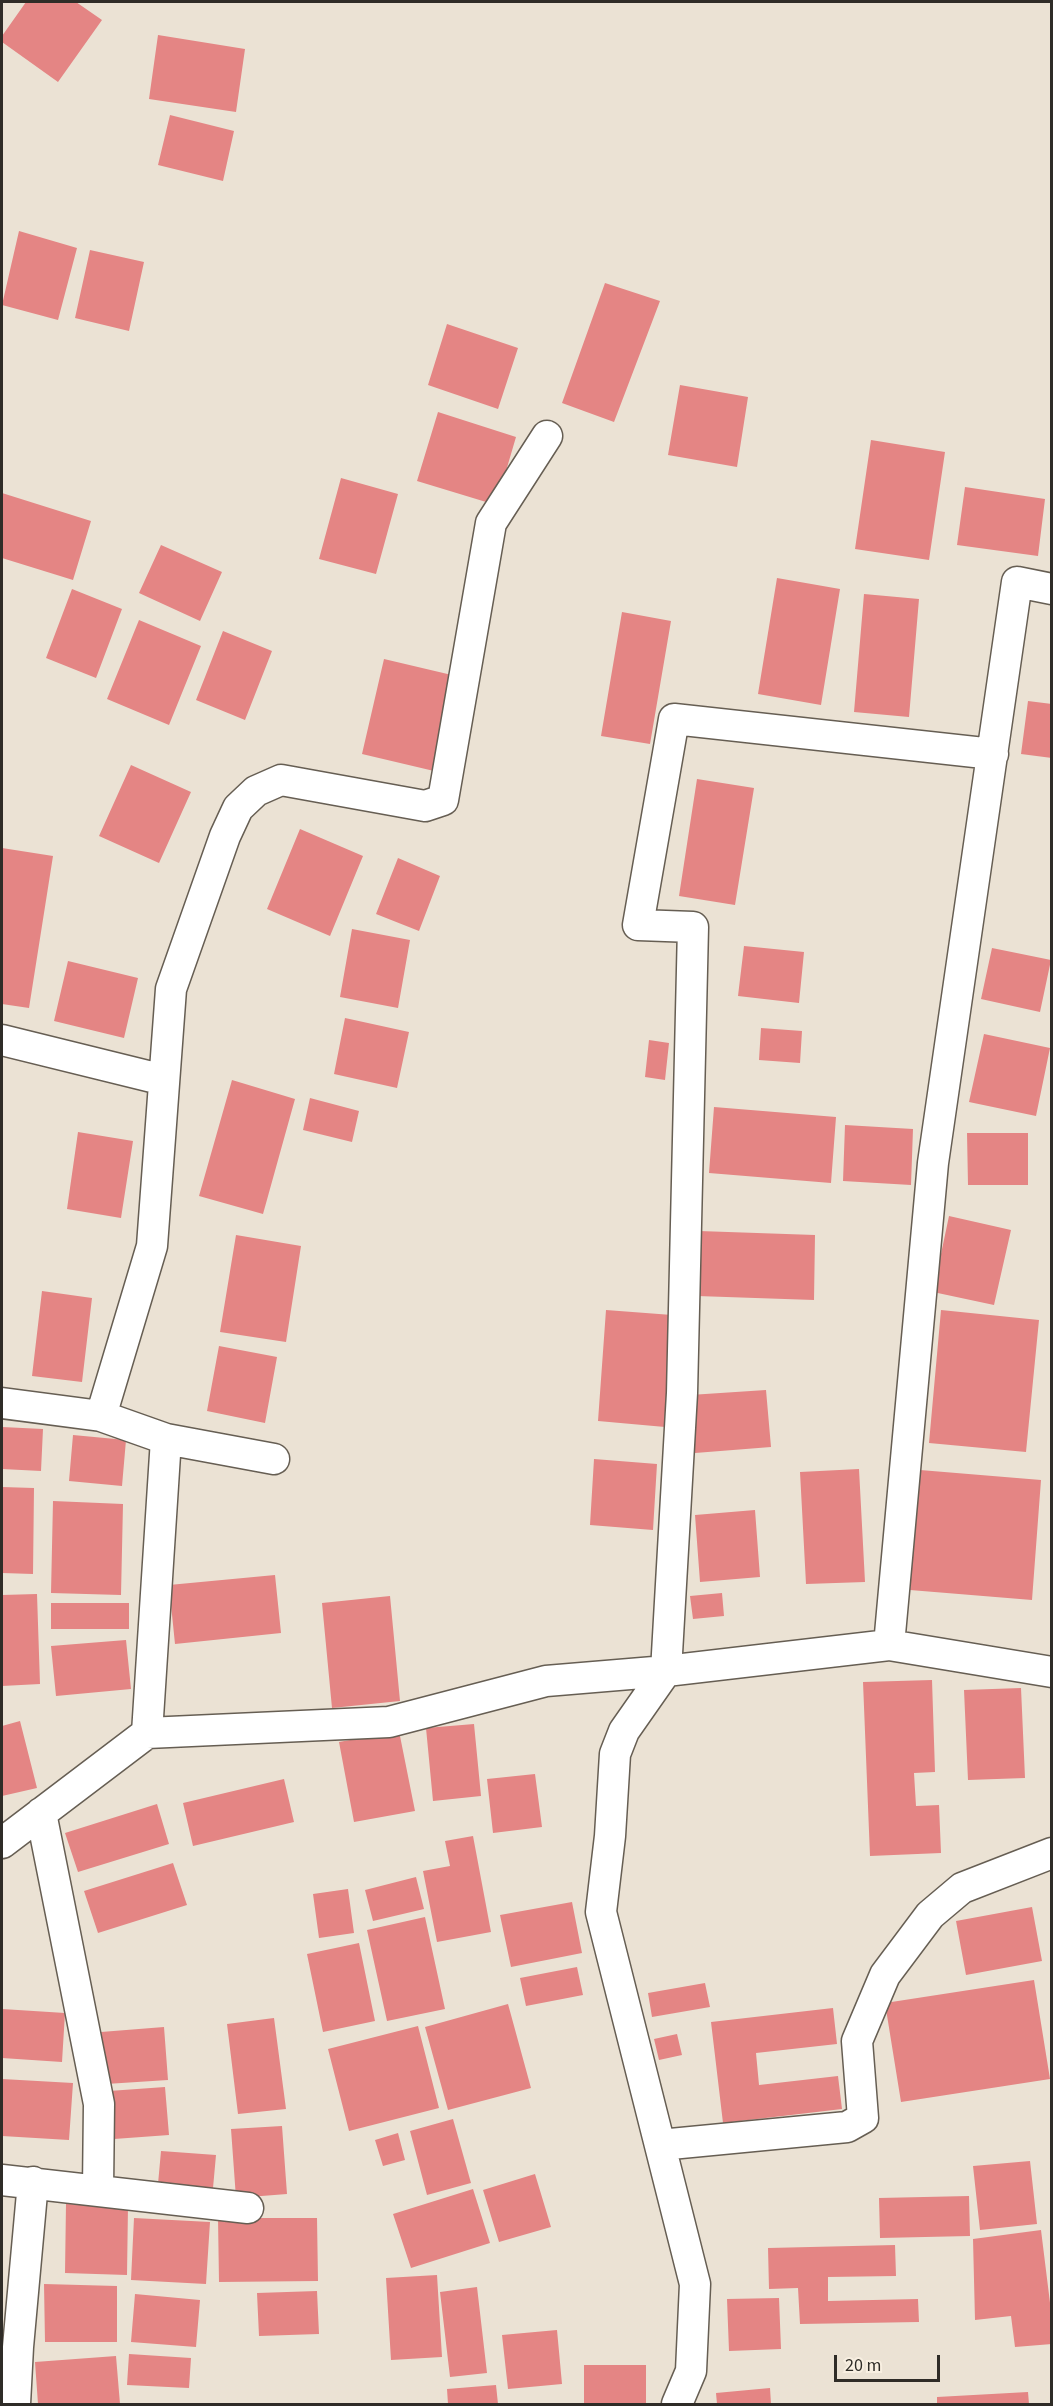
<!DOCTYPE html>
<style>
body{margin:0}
#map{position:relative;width:1053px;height:2406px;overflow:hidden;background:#ebe2d4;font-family:"Source Sans 3",sans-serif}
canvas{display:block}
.frame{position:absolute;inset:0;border:3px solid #2f2c27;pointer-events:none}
.scale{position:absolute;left:834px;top:2355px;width:106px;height:27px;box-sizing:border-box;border:3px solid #2f2c27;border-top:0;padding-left:8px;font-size:18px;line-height:21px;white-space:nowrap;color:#2f2c27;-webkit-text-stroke:4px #f8efe1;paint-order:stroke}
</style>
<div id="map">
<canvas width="1053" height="2406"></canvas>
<div class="frame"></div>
<div class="scale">20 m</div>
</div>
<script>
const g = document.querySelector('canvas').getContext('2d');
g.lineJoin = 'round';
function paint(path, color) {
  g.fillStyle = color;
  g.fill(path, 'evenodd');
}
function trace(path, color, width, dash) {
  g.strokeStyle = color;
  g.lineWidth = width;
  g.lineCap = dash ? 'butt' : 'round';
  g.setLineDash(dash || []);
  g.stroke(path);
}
const building = new Path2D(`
 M26,2H76L102,20L58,82L2,42V36Z
 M158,35L245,49L236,112L149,99Z
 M170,115L234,131L223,181L158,165Z
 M19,231L77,248L58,320L2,305Z
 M90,250L144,262L129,331L75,318Z
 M605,283L660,301L614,422L562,403Z
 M447,324L518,348L498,409L428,385Z
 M680,385L748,397L737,467L668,455Z
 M438,412L516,437L496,505L417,481Z
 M871,440L945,452L929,560L855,549Z
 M341,478L398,494L376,574L319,559Z
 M965,487L1045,499L1038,556L957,545Z
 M2,493L91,521L73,580L2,558Z
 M161,545L222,572L200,621L139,593Z
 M777,578L840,589L821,705L758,694Z
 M72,589L122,609L96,678L46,658Z
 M864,594L919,599L909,717L854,712Z
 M622,612L671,621L650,744L601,736Z
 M139,620L201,646L169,725L107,699Z
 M223,631L272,651L245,720L196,700Z
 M384,659L456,676L434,771L362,754Z
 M1028,701L1052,704V758L1021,754Z
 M131,765L191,792L159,863L99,836Z
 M697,779L754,788L735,905L679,896Z
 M300,829L363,856L330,936L267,909Z
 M2,848L53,856L29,1008L2,1004Z
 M398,858L440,876L419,931L376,914Z
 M352,929L410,940L398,1008L340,997Z
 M744,946L804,952L799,1003L738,996Z
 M992,948L1051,960L1040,1012L981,999Z
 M68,961L138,978L124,1038L54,1021Z
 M345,1018L409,1032L397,1088L334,1074Z
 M761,1028L802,1031L800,1063L759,1060Z
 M984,1034L1050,1048L1036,1116L969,1102Z
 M649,1040L669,1043L665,1080L645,1077Z
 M232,1080L295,1099L263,1214L199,1196Z
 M310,1098L359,1111L352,1142L303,1130Z
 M714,1107L836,1117L831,1183L709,1173Z
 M845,1125L913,1129L911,1185L843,1181Z
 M78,1132L133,1141L121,1218L67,1209Z
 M967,1133H1028V1185H968Z
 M949,1216L1011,1230L994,1305L933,1292Z
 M699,1231L815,1235L814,1300L697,1296Z
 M236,1235L301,1246L286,1342L220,1332Z
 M42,1291L92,1298L82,1382L32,1376Z
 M606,1310L672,1315L665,1427L598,1421Z
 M941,1310L1039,1320L1026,1452L929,1443Z
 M219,1346L277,1357L265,1423L207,1411Z
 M766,1390L771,1447L695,1453L690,1395Z
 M2,1427L43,1429L41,1471L2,1469Z
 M73,1435L126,1440L122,1486L69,1481Z
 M594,1459L657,1464L653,1530L590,1525Z
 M859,1469L865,1582L806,1584L800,1472Z
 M920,1470L1041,1480L1032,1600L910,1590Z
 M2,1487L34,1488L33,1574L2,1573Z
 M53,1501L123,1504L121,1595L51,1593Z
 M755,1510L760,1577L700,1582L695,1515Z
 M275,1575L281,1633L175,1644L169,1585Z
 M722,1593L724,1616L693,1619L690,1596Z
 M37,1594L40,1684L2,1686V1595Z
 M390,1596L400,1701L332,1708L322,1603Z
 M51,1603H129V1629H51Z
 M126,1640L131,1689L56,1696L51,1646Z
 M932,1680L935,1772L914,1773L916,1806L939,1805L941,1853L870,1856L863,1682Z
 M1021,1688L1025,1778L968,1780L964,1690Z
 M20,1721L37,1788L2,1796V1726Z
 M474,1724L481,1796L433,1801L426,1728Z
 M399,1731L415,1811L354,1822L339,1742Z
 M535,1774L542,1827L493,1833L487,1779Z
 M284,1779L294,1822L193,1846L183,1803Z
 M157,1804L169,1844L78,1872L65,1833Z
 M473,1836L491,1932L437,1942L423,1871L450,1866L445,1841Z
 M173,1863L187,1905L98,1933L84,1891Z
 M416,1877L424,1909L373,1921L365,1890Z
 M348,1889L354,1933L319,1938L313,1894Z
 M572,1902L582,1953L511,1967L500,1915Z
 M1032,1907L1042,1961L966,1975L956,1921Z
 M425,1917L445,2009L387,2021L367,1930Z
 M359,1943L375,2021L323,2032L307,1954Z
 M577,1967L583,1995L526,2006L520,1978Z
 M1034,1980L1050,2079L901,2102L885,2003Z
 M705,1983L710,2007L652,2017L648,1993Z
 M508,2004L531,2088L448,2110L425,2027Z
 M833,2008L837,2044L756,2053L759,2085L838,2076L842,2109L723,2123L711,2022Z
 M2,2009L65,2013L62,2062L2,2058Z
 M274,2018L286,2109L238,2114L227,2024Z
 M418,2026L439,2108L349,2131L328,2049Z
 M164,2027L168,2080L106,2084L101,2032Z
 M677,2034L682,2055L659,2060L654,2039Z
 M2,2079L73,2083L69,2140L2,2136Z
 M165,2087L169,2135L114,2139L109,2091Z
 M453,2119L471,2183L427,2195L410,2131Z
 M282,2126L287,2194L236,2198L231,2129Z
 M398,2133L405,2160L383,2166L375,2140Z
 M161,2151L216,2155L213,2188L158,2184Z
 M1030,2161L1037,2224L980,2230L973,2166Z
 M535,2174L551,2227L499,2242L483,2190Z
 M473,2189L490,2243L411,2268L393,2214Z
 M969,2196L970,2236L880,2238L879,2198Z
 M66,2204L128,2206L127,2275L65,2273Z
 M134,2218L210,2222L206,2284L131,2280Z
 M218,2218H317L318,2281L219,2282Z
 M1041,2230L1052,2319V2344L1015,2347L1011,2316L975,2320L973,2239Z
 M895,2245L896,2276L828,2277V2301L918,2299L919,2322L800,2324L798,2288L769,2289L768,2248Z
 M437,2275L442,2357L391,2360L386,2278Z
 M44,2284L117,2286V2342H45Z
 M477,2287L487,2373L450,2377L440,2292Z
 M317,2291L319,2334L259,2336L257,2293Z
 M135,2294L200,2300L196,2347L131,2342Z
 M779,2298L781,2349L729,2351L727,2299Z
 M557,2330L562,2384L508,2389L502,2335Z
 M129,2354L191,2358L189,2388L127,2385Z
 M116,2356L120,2404H38L35,2362Z
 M584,2365H646V2404H584Z
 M496,2385L498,2404H448L447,2389Z
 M770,2388L771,2404H717L716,2393Z
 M1028,2392L1029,2404H937V2397Z`);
const street = new Path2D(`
 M2,1040L164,1080
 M2,1403L101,1416L166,1439L274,1459
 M101,1416L152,1246L171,989L225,836L238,808L256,791L281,780L425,806L443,800L491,523L547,436
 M889,1645L933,1163L1017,582L1052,589
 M147,1733L166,1439
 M41,1813L99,2104L98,2189
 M2,1843L147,1733L389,1722L546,1681L666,1671L889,1645L1052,1672
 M660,2145L847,2127L863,2118L857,2041L885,1975L930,1915L962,1888L1052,1853
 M2,2180L248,2208
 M15,2404L18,2347L33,2182
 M677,2404L691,2371L695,2284L601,1912L610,1836L615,1754L624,1731L666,1671L682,1393L693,927L638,925L674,719L993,754`);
paint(building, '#e48584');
trace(street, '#665e53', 33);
trace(street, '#fff', 30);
</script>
